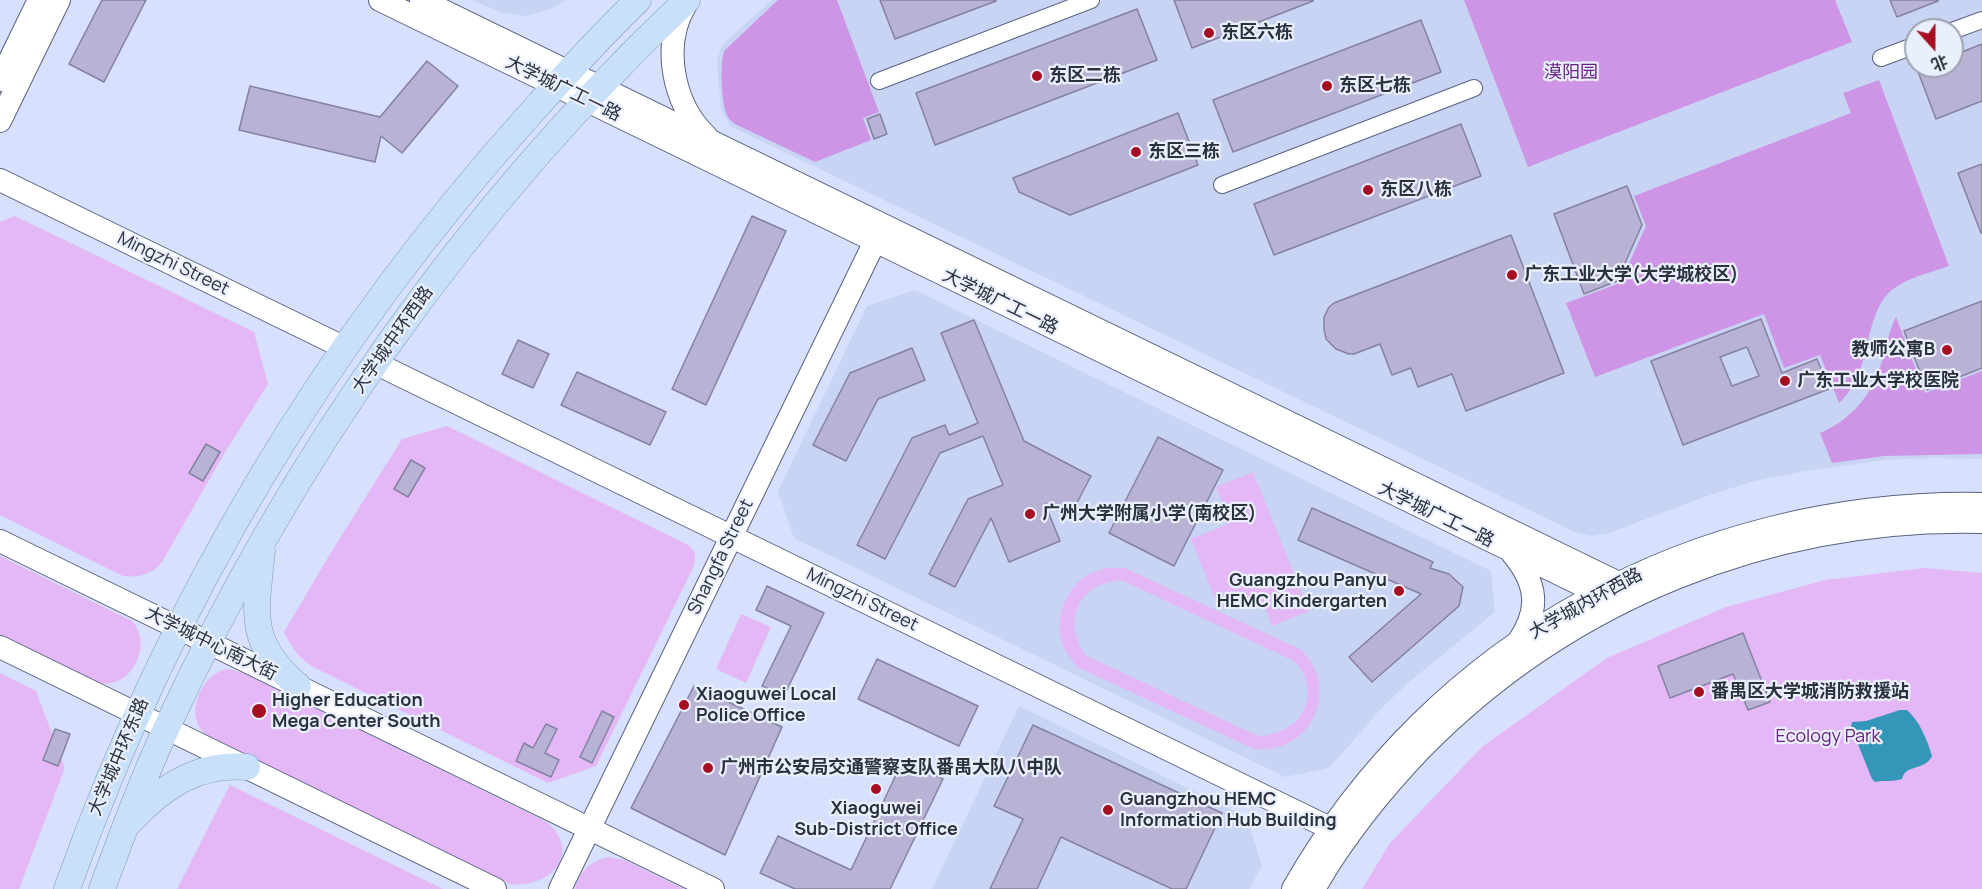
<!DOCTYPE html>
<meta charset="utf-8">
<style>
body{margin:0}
#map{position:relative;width:1982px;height:889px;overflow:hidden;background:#d7e1fd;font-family:Manrope,"Noto Sans SC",sans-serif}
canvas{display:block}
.north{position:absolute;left:1904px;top:18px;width:60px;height:60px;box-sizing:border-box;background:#eaeffd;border:2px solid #9ea3b1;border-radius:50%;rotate:159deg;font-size:16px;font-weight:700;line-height:24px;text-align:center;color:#2c313e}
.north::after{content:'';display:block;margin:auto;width:21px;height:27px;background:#a60e21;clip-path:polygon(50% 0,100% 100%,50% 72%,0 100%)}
</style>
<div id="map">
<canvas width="1982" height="889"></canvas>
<div class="north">北</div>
</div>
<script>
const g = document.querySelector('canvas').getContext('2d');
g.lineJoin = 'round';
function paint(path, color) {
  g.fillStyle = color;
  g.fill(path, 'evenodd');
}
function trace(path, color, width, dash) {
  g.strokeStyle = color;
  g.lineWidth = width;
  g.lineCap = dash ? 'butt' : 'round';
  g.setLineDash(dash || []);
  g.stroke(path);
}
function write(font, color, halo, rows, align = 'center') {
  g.font = font + ' Manrope,"Noto Sans SC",sans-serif';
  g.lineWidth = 4.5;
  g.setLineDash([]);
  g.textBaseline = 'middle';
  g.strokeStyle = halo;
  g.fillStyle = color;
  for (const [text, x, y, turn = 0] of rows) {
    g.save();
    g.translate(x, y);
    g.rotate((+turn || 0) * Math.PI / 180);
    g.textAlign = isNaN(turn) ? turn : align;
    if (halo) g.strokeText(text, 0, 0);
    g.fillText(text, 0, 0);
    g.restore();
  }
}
const built = new Path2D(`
 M471,0H566L551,9L525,16L503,13Z
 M772,0H1982V459L1934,458L1885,460L1805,471L1754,481L1707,496L1609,533L1592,536L1577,533L730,126L721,109L717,62L720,50L726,41ZM1916,30H1952V66H1916Z
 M915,290L1491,571L1495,612L1409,682L1381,709L1329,768L1285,777L794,538L778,491L867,306Z
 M1019,706L1247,817L1262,866L1249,889H932Z`);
const green = new Path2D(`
 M15,216L254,332L268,384L224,454L162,562C153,574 138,578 123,576L0,515V222Z
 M447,426L686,544C696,549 696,556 694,566L596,766L548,783L315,668C300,660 291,647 284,632L330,554L402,439Z
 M1253,472L1309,611L1272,626L1259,593L1219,609L1191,539L1230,523L1216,487Z
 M0,556L132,621C154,644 131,689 101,683L0,636Z
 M1106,568H1125L1302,650C1306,656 1312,662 1315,669C1326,695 1316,729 1290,742C1279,749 1267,749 1254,749L1077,667C1073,661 1067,654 1064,648C1052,622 1065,588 1089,574C1094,572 1101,570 1106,568ZM1121,580L1294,661C1298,666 1303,671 1305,677C1316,711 1291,735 1258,736L1085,655C1063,619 1077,585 1121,580Z
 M1924,568L1982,573V889H1362L1390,843L1483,746L1607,658L1726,607L1825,580Z
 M741,614L771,627L746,683L716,669Z
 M228,669L244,673L545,821C582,848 555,889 510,884L209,737C204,733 199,728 197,722C190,701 206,672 228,669Z
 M0,673L36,691L65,768L19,889H0Z
 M230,785L443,889H177Z
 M609,857L624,860L684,889H575C579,872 591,860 609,857Z`);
const forest = new Path2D(`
 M778,0H837L879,112L863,118L871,140L815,162L737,125C732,122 729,120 727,115C721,102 720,64 724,51Z
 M1464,0H1835L1852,42L1528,167Z
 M1879,80L1949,266C1932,272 1911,277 1896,287C1871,303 1870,342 1861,367C1857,380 1849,394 1839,403L1820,355L1784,368L1764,314L1595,377L1566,303L1620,283L1646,226L1634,196L1851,113L1843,93Z
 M1896,317L1925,393L1982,371V454L1884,456L1832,463L1820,433C1847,422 1870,398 1879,370C1886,353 1887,334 1896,317Z`);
const water = new Path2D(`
 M1900,710H1907C1920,722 1927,739 1932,756C1924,772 1906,763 1902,779C1892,782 1885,780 1875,782L1872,779L1851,727L1852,722L1866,721Z`);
const building = new Path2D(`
 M102,0H146L104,82L69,64Z
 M880,0H996V1L895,39Z
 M1174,0H1313V1L1192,48Z
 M1890,0H1938V1L1897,17Z
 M1137,9L1157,60L935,145L916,93Z
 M1421,20L1441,72L1233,152L1213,100Z
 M1982,44V101L1936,119L1917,69L1925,66H1952V56Z
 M427,61L458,86L402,153L381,136L375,162L239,130L250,86L380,117Z
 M1178,113L1198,165L1070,215L1019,192L1013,178Z
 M880,114L887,134L874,139L867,119Z
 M1461,124L1481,176L1274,255L1254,204Z
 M1982,164V233H1981L1958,173Z
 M1627,186L1642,225L1617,281L1584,294L1554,214Z
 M752,216L786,231L706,405L672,389Z
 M1511,235L1564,373L1466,411L1452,374L1418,387L1411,368L1392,375L1380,344L1354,354H1349L1336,349L1326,339L1324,329V317L1329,307L1334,303Z
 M1982,301V368L1927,390L1904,331Z
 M1761,319L1782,373L1817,359L1829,389L1683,445L1651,361ZM1747,347L1759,376L1732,386L1720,357Z
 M974,320L1024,441L1091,476L1070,516L1045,504L1060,541L1009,562L991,518L955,587L929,574L968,499L1003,485L983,436L940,453L885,559L857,545L912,438L945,425L949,435L978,423L941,333Z
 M518,340L549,354L533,388L502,374Z
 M912,348L925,380L878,399L846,461L813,445L850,373Z
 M577,372L666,412L650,445L561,405Z
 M1158,437L1223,470L1174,566L1109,533Z
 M206,444L220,452L203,481L189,473Z
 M411,460L425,468L408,497L394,489Z
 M1312,508L1433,562L1430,568L1449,574L1463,587L1459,606L1372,682L1349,657L1421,594L1298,540Z
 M767,586L824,613L784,696L762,686L791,626L756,610Z
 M1743,633L1770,702L1748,710L1733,674L1670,698L1658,666Z
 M877,659L978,706L959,746L858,699Z
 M694,686L782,727L725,855L631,808Z
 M602,711L614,717L592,763L580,757Z
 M546,724L557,729L545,753L559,760L551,777L516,761L524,743L533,748Z
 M1033,725L1222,813L1186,889H1172L1061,837L1037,889H990L1023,819L994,806Z
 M55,729L70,734L58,766L43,760Z
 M903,760L943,779L890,889H795L760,873L778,836L851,870Z`);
const street = new Path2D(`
 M1952,31L1982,20
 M1881,58L1916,45
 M879,81L1091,0
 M1222,185L1474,88`);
const secondary = new Path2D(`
 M380,0L1619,603
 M421,0L1639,593
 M686,4C661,45 673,104 706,136
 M0,80L39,0
 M0,121L59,0
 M0,180L345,348
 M375,363L1348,837
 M0,541L713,889
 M1512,553C1537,583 1541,609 1518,642
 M0,647L495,889
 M560,889L881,229
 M1293,889C1434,640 1699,499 1982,504
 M1314,889C1343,838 1381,791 1421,749C1569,598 1772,517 1982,522`);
const primary = new Path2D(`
 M262,551C256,613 246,641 298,686
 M131,821C163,786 198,763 247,767
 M67,889C169,602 327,339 531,113C566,74 601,36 638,0
 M102,889C122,835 142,781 166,729C292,457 468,206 687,0`);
const markers = [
 [1209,33,6,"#a60e21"],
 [1037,76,6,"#a60e21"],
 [1327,86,6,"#a60e21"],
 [1136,152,6,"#a60e21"],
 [1368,190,6,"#a60e21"],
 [1512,275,6,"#a60e21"],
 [1947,350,6,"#a60e21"],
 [1785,381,6,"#a60e21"],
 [1030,514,6,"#a60e21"],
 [1399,591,6,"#a60e21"],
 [1699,692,6,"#a60e21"],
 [684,705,6,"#a60e21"],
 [259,711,8,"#a60e21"],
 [708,768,6,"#a60e21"],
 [876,789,6,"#a60e21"],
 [1108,810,6,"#a60e21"]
];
const poiNames = [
 ["东区六栋",1221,33],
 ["东区二栋",1049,76],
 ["东区七栋",1339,86],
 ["东区三栋",1148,152],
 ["东区八栋",1380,190],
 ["广东工业大学(大学城校区)",1524,275],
 ["教师公寓B",1935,350,"right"],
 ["广东工业大学校医院",1797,381],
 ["广州大学附属小学(南校区)",1042,514],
 ["Guangzhou Panyu",1387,581,"right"],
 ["HEMC Kindergarten",1387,602,"right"],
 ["番禺区大学城消防救援站",1711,692],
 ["Xiaoguwei Local",696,695],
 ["Police Office",696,716],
 ["Higher Education",272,701],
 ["Mega Center South",272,722],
 ["广州市公安局交通警察支队番禺大队八中队",720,768],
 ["Guangzhou HEMC",1120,800],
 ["Information Hub Building",1120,821],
 ["Xiaoguwei",876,809,"center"],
 ["Sub-District Office",876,830,"center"]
];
const parkNames = [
 ["漠阳园",1571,73],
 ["Ecology Park",1828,737]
];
const streetNames = [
 ["大学城广工一路",563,89,26],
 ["Mingzhi Street",173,264,26],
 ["大学城广工一路",1000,302,26],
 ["大学城中环西路",393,340,-55],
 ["大学城广工一路",1436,515,26],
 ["Shangfa Street",721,557,-64],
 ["Mingzhi Street",862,600,26],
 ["大学城内环西路",1586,604,-29],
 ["大学城中心南大街",211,644,26],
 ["大学城中环东路",119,757,-67]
];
paint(built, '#c8d4f3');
paint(green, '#e4b8f7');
paint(forest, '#ce95e6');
paint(water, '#3496b8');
paint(building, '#b8b2d4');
trace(building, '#8681a1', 1.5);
trace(street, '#596380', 18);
trace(secondary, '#596380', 24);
trace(primary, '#7b96b4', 27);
trace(street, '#fff', 16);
trace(secondary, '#fff', 22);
trace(primary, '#c9e1f8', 26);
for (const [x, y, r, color] of markers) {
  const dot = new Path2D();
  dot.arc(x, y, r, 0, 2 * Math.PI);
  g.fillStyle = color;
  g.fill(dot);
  trace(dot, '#eaeffd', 2);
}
write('bold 18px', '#2c313e', '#eaeffd', poiNames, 'left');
write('18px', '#682280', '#eaeffd', parkNames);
write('18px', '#2c313e', '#eaeffd', streetNames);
</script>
